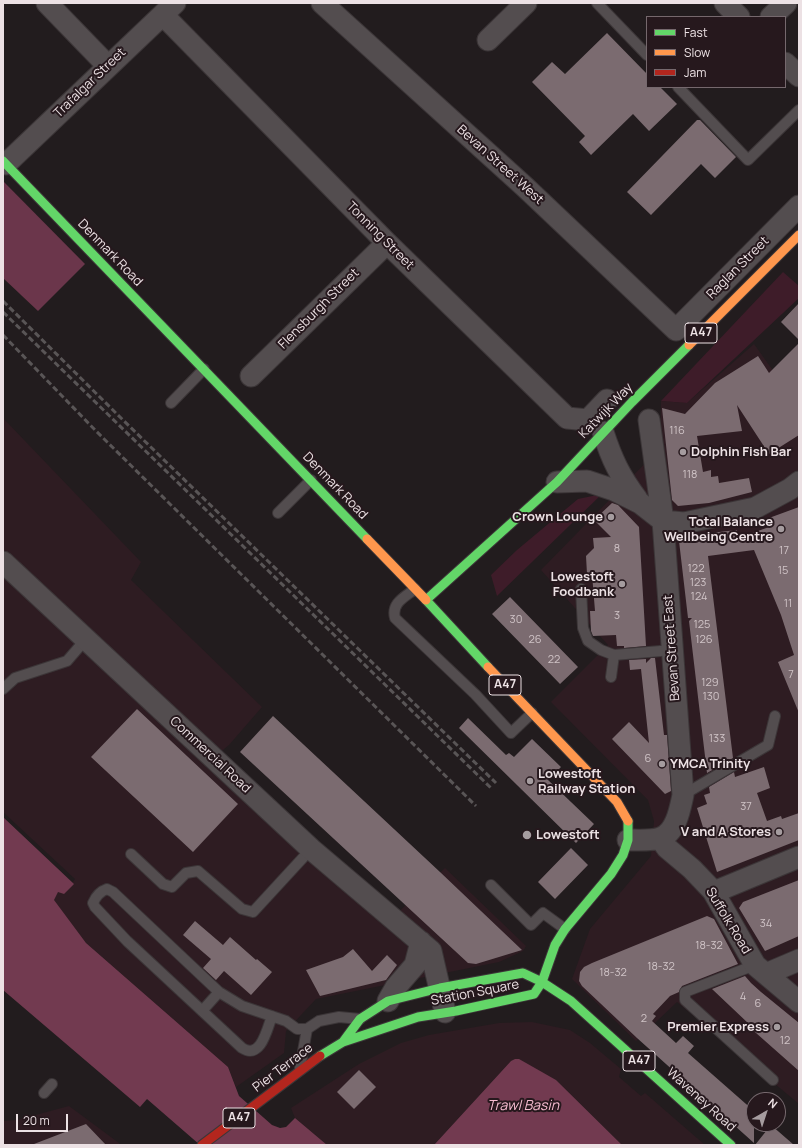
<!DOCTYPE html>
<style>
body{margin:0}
#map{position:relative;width:802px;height:1148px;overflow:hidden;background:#221c1e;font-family:Manrope,sans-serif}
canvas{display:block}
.frame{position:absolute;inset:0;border:4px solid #ece1e4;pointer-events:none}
.legend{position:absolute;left:646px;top:16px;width:140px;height:72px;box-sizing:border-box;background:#26181d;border:1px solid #75686d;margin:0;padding:5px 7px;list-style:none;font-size:12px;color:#ece1e4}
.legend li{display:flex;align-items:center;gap:8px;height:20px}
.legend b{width:20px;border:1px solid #75686d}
.north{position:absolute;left:746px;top:1092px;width:40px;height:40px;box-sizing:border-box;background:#26181d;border:1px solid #75686d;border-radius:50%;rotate:39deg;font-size:11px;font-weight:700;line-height:16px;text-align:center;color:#ece1e4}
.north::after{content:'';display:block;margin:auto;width:14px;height:18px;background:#a59c9f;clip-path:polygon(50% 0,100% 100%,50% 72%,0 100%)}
.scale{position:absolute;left:16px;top:1114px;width:52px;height:18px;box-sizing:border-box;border:2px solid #ece1e4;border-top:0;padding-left:5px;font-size:12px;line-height:14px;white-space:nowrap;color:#ece1e4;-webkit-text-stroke:3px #26181d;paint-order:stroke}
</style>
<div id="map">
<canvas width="802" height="1148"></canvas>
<div class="frame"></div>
<ul class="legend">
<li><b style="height:5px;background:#63d668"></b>Fast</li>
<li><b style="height:5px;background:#ff974d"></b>Slow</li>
<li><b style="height:5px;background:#b3261e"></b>Jam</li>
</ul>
<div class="north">N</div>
<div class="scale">20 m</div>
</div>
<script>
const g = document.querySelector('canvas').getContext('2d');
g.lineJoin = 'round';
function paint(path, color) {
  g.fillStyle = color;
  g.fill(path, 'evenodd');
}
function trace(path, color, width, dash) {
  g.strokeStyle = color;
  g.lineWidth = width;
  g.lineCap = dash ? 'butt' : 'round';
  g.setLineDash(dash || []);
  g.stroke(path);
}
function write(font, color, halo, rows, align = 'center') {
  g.font = font + ' Manrope,sans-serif';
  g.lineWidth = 4;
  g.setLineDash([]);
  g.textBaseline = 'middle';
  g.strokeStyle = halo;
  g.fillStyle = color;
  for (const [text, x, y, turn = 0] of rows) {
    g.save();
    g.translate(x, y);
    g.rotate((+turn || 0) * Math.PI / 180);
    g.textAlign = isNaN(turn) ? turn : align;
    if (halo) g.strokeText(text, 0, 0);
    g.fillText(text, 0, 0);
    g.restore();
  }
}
const built = new Path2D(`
 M754,344L799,407V1104L677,1002L636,1041L572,979L590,929L651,856L654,821L648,800L551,702L608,645L541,570L660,448L661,401L687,403Z
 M3,418L141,562L131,580L262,707L229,745L207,763L388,922L445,868L526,946L523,951L499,962L316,999L286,1031L284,1053L236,1087L228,1067L86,943L53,900L58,891L64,894L75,879L3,812Z
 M532,1022L570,1030L590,1043L621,1069L619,1077L641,1096L645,1093L705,1145H622L556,1080L515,1059L511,1061L434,1145H327L295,1118L291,1108L359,1064L401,1043L429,1035L499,1023Z
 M69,1106L119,1143L120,1145H3V1121L17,1120Z`);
const green = new Path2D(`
 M783,272L799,286V298L687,403L661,401Z
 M602,494L497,596L491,575L517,550L578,499Z`);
const forest = new Path2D(`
 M3,181L85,264L38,311L3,278Z`);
const water = new Path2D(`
 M3,817L74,884L64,894L58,892L54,900L86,943L228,1067L239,1096L272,1125L280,1128L286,1127L295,1118L327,1145H200L147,1099L140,1107L3,990Z
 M515,1059H519L556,1080L622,1145H434L511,1061Z`);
const building = new Path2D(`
 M607,33L647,74V87H660L677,104L649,131L633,114L591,155L579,142L585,136L532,82L552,62L565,74Z
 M697,120H700L736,157L715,178L701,164L651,215L627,192Z
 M799,303V340L781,322Z
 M799,343V435L769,454L737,405L742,431L697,436L703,472L711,470V477L718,476L719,483L749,478L752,492L709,503L678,506L672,500L662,408L685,414L715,383L758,356L769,373Z
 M612,503L618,505L639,527L646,646L624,648V646H617L616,635L593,636L591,631L590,611H595L592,574H587L586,556L594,548L593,538L611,537L594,520Z
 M799,507V713L778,662L794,655L781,615L754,550L708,556L733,758L707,773L689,621L692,618H688L679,541L683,536L737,530L738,538L772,526L769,518Z
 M510,597L578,667L560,684L492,614Z
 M651,658H655L664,735H667L671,791L665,794L612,739L629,722L649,743L641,669L630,670L629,660L646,659V663Z
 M137,709L238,804L193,852L91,757Z
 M273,716L440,872L522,950L476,964L468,963L240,752Z
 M468,718L506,755L509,753L514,757L532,739L561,767L548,780L594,824L576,843L459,728Z
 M764,767L770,788L757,793L767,821L781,816L782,819L799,813V840L717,872L697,808L707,804L704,795L710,793L709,787L734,772L735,777Z
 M571,848L588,865L555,899L538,882Z
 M799,880V936L765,951L739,908L743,902Z
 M707,916L714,919L738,964L682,986L679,992L670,996L653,1014L656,1016L652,1021L676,1043L683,1036L694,1046L688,1053L754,1111V1143L637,1038L582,986L579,981L580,972L584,967L592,963Z
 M195,921L223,945L230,937L256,960L257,959L272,972L251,995L224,971L216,980L203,968L211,959L183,935Z
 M353,949L372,971L387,955L397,965L386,980L320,996L306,970L343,957Z
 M745,976L751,983L761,992L799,1023V1071L747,1025L749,1024L712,989Z
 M359,1070L376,1087L354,1109L337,1092Z
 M86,1124L106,1145H34V1144Z
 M771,1125L794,1145H755Z`);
const lane = new Path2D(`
 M597,3L647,55
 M678,87L748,160L799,110
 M171,403L204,369
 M278,513L311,480
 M415,589C405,597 391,603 395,618L475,694L511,733L532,713
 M581,589L583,628L588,641L601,650L614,655L672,650
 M611,677L614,655
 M3,689L15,678L67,661L86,639
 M683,795L768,745L775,716
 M131,854L163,884L172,887L186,873L198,871L242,909L253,912L311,849
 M491,885L531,925L543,913L565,929
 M755,965L685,992V1000L773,1080
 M202,1011L219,992
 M272,1016C267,1029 261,1060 242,1048L127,941L95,907L93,903C96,896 101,891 107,889L113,892L219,992L242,1006L286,1021L297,1029H307
 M300,1068L307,1029L319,1021L339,1017L360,1019
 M44,1093L52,1084`);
const street = new Path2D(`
 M47,3L108,66
 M322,3L525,187L676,330L799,206
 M725,3L739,17
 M163,15L387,243L567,418L588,420L607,400
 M771,17L786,3
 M488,40L526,3
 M785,63L799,76
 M6,164L175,3
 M251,376L387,243
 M603,432C612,460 620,476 637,499
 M557,482L587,481L614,490L640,503L663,521L684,523L755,508L790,489L799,482
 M3,562L311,849L431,951L445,1012
 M660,838L667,848L692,869L713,891L755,965L799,1002
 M628,840C637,840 652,841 660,838C676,833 680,809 683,795L663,521L649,420
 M713,891L719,890L799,857
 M766,974L799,960
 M388,1001L396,987L415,965L421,942`);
const fast = new Path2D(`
 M3,161L367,539
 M488,667L426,600L557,482L632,402L689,345
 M343,1042L360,1019L388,1001L440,988L523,973L542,982L571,1001L731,1145
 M320,1056L343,1042L418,1017L456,1011L534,994L542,982L555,945L565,929L611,874L623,855L628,840V821`);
const slow = new Path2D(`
 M689,345L799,235
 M367,539L426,600
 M488,667L617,802L628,821`);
const jam = new Path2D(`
 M202,1145L320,1056`);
const rail = new Path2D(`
 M3,301L123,420L496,783
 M3,312L492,789
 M3,335L96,431L476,806`);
const markers = [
 [683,452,4,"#a59c9f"],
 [611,517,4,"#a59c9f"],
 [781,529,4,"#a59c9f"],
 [622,584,4,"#a59c9f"],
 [662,764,4,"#a59c9f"],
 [530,781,4,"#a59c9f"],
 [779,832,4,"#a59c9f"],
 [527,835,5,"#a59c9f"],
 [777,1027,4,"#a59c9f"]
];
const numberNames = [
 ["116",677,431],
 ["118",690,475],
 ["8",617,549],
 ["17",784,551],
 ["122",696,569],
 ["15",783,571],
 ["123",698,583],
 ["124",699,597],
 ["11",788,604],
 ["3",617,616],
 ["30",516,620],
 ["125",702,625],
 ["26",535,640],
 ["126",704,640],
 ["22",554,660],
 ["7",791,675],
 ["129",710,683],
 ["130",711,697],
 ["133",717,739],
 ["6",648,759],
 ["37",746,807],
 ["34",766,924],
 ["18-32",709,946],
 ["18-32",661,967],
 ["18-32",613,973],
 ["4",743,997],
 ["6",758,1004],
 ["2",644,1019],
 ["12",785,1041]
];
const shields = [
 [701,333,32],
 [505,685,32],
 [639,1061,32],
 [239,1118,32]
];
const shieldNames = [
 ["A47",701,333],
 ["A47",505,685],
 ["A47",639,1061],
 ["A47",239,1118]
];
const streetNames = [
 ["Trafalgar Street",90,83,-44],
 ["Bevan Street West",500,165,42],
 ["Tonning Street",380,236,45],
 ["Denmark Road",110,253,46],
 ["Raglan Street",738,268,-45],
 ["Flensburgh Street",319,309,-45],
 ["Katwijk Way",606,411,-46],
 ["Denmark Road",335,486,46],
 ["Bevan Street East",672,648,-94],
 ["Commercial Road",210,755,43],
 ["Suffolk Road",728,921,59],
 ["Station Square",475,993,-11],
 ["Pier Terrace",283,1068,-37],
 ["Waveney Road",701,1100,42]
];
const poiNames = [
 ["Dolphin Fish Bar",691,452,"left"],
 ["Crown Lounge",603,517],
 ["Total Balance",773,522],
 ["Wellbeing Centre",773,537],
 ["Lowestoft",614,577],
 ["Foodbank",614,592],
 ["YMCA Trinity",670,764,"left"],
 ["Lowestoft",538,774,"left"],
 ["Railway Station",538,789,"left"],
 ["V and A Stores",771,832],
 ["Lowestoft",536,835,"left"],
 ["Premier Express",769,1027]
];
const waterNames = [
 ["Trawl Basin",523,1106]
];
paint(built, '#2e1c22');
paint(green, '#3e1c29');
paint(forest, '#6b364b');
paint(water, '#723a50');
paint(building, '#7b6b70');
trace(lane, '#3c3638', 12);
trace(street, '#3c3638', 23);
trace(fast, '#3c3638', 11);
trace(slow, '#3c3638', 11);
trace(jam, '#3c3638', 11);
trace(lane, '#534d4f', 10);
trace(street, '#534d4f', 21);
trace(fast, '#63d668', 9);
trace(slow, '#ff974d', 9);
trace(jam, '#b3261e', 9);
trace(rail, '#595556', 3, [6, 3]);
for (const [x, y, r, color] of markers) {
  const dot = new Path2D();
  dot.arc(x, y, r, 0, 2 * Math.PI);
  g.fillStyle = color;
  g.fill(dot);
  trace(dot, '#26181d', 1.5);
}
write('11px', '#d0c4c7', null, numberNames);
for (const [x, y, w] of shields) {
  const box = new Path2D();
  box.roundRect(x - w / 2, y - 10, w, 20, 3);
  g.fillStyle = '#26181d';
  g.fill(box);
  trace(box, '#ece1e4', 1);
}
write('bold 12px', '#ece1e4', null, shieldNames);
write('13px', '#ece1e4', '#26181d', streetNames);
write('bold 13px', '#ece1e4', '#26181d', poiNames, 'right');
write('italic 14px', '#f7bdd1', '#26181d', waterNames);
</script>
